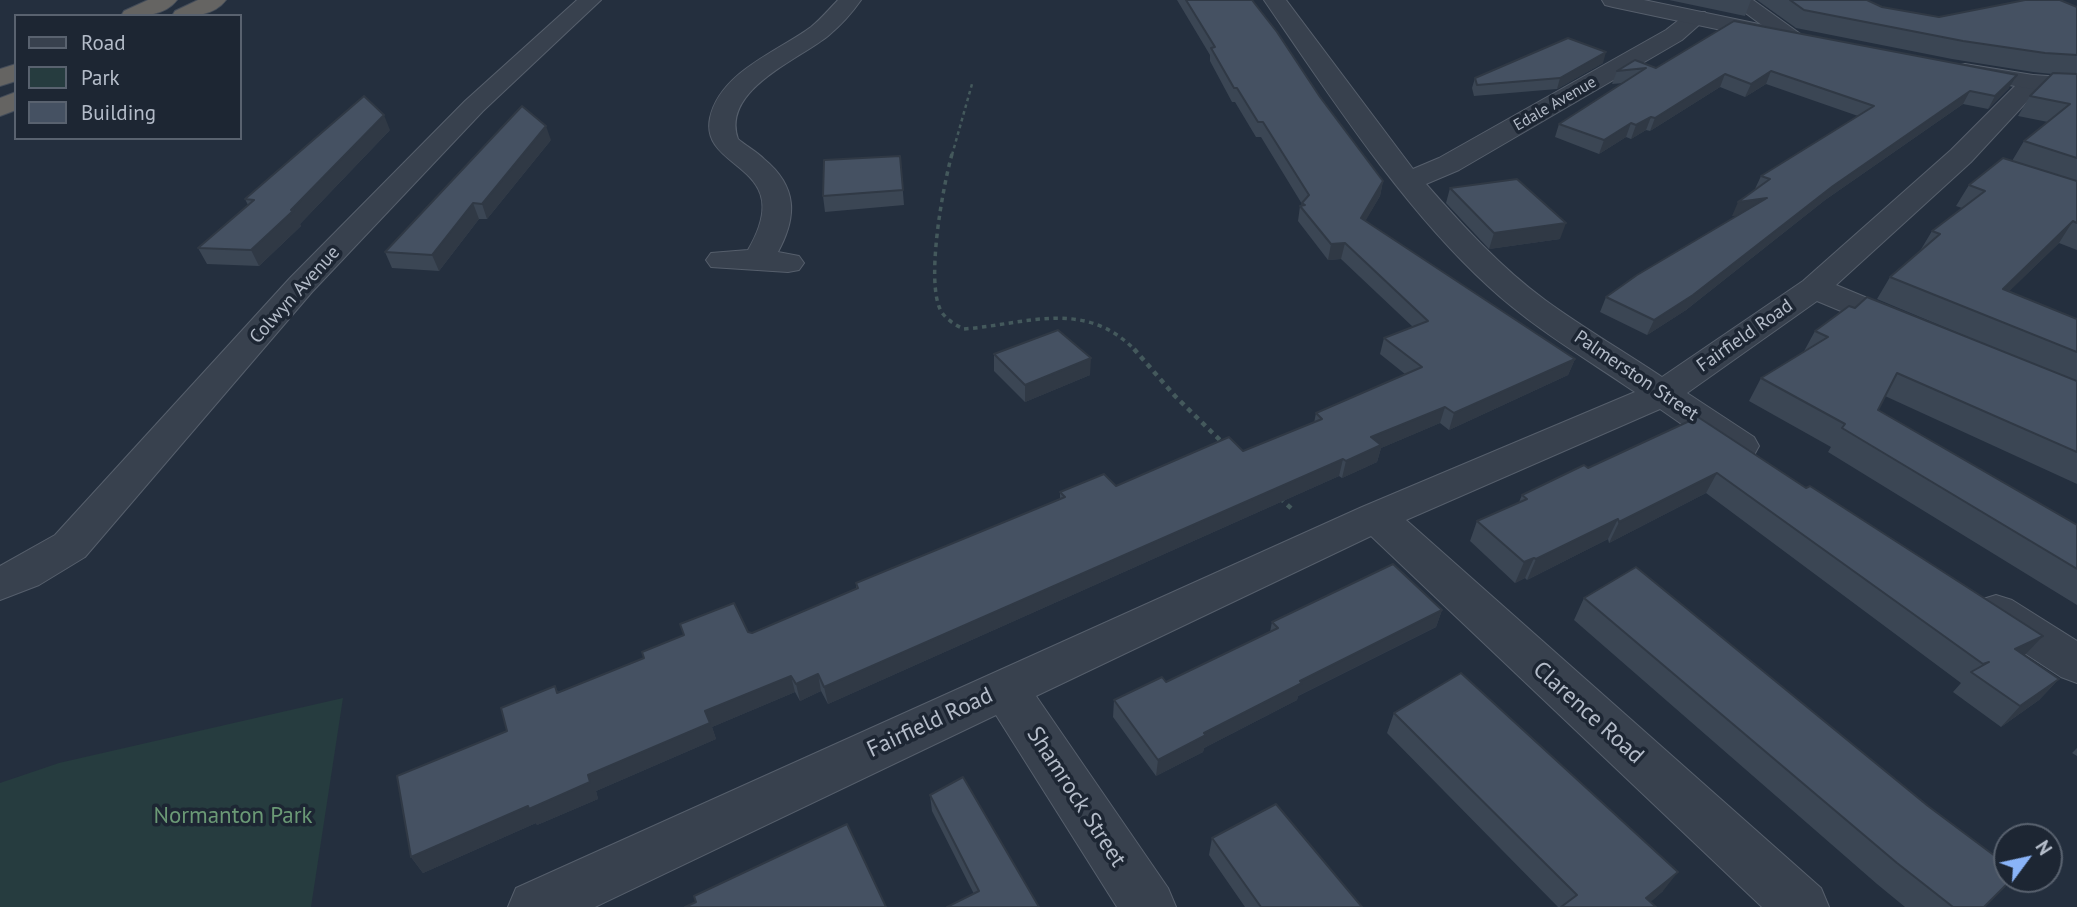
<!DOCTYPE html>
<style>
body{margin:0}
#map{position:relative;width:2077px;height:907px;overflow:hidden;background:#242f3e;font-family:"PT Sans",sans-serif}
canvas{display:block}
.legend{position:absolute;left:14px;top:14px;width:228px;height:126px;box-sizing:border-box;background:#1d2633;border:2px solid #59626f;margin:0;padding:9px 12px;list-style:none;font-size:21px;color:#b4bcc9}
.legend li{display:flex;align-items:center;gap:14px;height:35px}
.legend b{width:35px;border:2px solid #59626f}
.north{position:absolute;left:1993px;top:823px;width:70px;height:70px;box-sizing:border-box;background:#1d2633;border:2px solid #59626f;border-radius:50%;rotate:57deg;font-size:19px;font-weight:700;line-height:28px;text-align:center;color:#b4bcc9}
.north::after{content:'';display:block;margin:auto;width:24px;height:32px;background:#8ab4f8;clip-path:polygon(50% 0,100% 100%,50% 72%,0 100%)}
</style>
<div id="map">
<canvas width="2077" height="907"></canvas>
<ul class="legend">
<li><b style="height:9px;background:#38414e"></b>Road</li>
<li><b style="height:19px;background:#263c3f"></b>Park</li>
<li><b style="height:19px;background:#455162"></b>Building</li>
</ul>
<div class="north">N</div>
</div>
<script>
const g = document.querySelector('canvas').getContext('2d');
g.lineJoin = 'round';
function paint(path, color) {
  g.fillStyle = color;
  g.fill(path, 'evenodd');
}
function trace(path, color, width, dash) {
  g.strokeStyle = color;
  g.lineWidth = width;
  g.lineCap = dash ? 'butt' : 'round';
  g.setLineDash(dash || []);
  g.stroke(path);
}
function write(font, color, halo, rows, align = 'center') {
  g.font = font + ' "PT Sans",sans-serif';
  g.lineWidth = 7;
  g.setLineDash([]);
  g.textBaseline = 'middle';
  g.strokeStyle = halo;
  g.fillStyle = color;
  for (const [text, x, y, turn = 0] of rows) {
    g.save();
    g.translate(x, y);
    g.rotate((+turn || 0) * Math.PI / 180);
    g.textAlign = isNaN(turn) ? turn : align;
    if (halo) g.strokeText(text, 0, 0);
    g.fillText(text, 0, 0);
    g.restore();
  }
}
const green = new Path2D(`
 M343,698L311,907H0V783L59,763Z`);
const pathFar2 = new Path2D(`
 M952,155L972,84`);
const pathFar1 = new Path2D(`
 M952,154C943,186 926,278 940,309C944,318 955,325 964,329C1028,324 1085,298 1136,351`);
const path = new Path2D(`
 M1134,349L1175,396L1223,443
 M1280,498L1294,511`);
const minor = new Path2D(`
 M577,0H601L483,111L312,292L85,557L39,585L0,600V566L55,535L290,278L465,101Z
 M838,0H861C852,13 840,26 828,36C798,60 721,90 738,139C746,146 756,151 764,159C798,187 797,217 778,252L799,256L804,263L799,270L788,272L711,267L706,260L711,253L748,250C799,163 699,172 710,118C720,72 777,52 811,27C821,19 829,9 838,0Z
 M1264,0H1286L1413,169L1439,158L1666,30L1689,12H1705L1708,17L1682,40L1459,170L1426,184C1462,225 1500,267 1545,300C1582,327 1623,351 1662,377L1803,281L1951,150L2024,77L2033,75L2042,77L2045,82L1971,162L1836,285L1918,319L1923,326L1918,333L1906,336L1894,333L1817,301L1687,393L1754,437L1759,446L1754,455L1740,459L1726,455L1660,409L1406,520L1821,888L1829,907H1762L1371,536L1036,696L1168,888L1176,907H1117L996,715L595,907H508L516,888L1362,507L1635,392C1585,358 1532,327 1488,286C1402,207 1330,96 1264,0Z
 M1728,0H1753L1806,38L1802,43H1786Z
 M1996,595L2012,600L2077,641V683L2061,677L1980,624L1974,612L1980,600Z`);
const tertiary = new Path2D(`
 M1602,0H1644L1778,28L1786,30L1790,35L1786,40L1778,42L1613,7L1605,5Z
 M1965,64L2033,75L2077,78V92L2033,89L1956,76L1953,71L1956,66Z`);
const trunk = new Path2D(`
 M148,0H177C164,17 140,16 121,16L124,11Z
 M198,0H226C213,17 191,16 172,16L175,11Z
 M16,64V81L0,86V69Z
 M16,92V110L0,116V98Z`);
const wall = new Path2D(`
 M1177,0H1252L1320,97L1383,181L1380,196L1365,221L1575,359L1568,375L1449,430L1440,423L1381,448L1377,462L1342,478L1339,476L828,704L821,691L800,701L795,692L712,727L716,739L596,791L598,799L537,825L536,823L423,873L411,857L507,731L555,686L558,692L644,658L684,635L680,624L752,633L856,589V583L1060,500V492L1116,486L1243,451L1314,423L1316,413L1405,374L1380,354L1384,338L1413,327L1341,259L1328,260L1298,221L1300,206L1302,204L1261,137H1256L1235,102H1232L1210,61V55Z
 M1669,0H1751L1745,16Z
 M1757,0H1867L1882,7L1939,17L2077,7V250L2059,243L2008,292L2077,319V484L1885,396L1878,410L2077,525V605L1828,452L1831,447L1749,401L1761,378L1803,353L1815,331L1855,308L1982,343L1877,299L1890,277L1920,251L1932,231L1962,208L1956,206L1969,185L2012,161L2024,141L2048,122L2018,116L2030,96L2052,74L2033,72L1952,59L1796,28Z
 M1734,21L2009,88L1988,109L1963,104L1825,200L1686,310L1647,335L1600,312L1606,297L1738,215L1732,216L1755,189L1761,176L1858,116L1766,84L1745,97L1720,87L1650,131L1646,130L1631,139L1626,137L1599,154L1555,137L1559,124L1624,83L1612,84L1617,71L1656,68Z
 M1603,63L1557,89L1474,96L1472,88L1475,78Z
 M390,130L300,224L301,226L259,266L207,264L198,248L248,205L245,199Z
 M551,140L487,219H479L439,271L392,268L385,252Z
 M900,156L904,205L825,212L823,196Z
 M1450,188L1560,239L1489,249L1446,203Z
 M994,354L1090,375L1025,402L994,371Z
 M1698,417L2025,656L2059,679L2039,700L2001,727L1953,692L1961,683L1706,493L1609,543L1608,539L1527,580L1525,578L1515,583L1470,541L1477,521L1519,502L1522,495L1588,468Z
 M1584,598L1984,907H1905L1877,884L1574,620Z
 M1442,610L1436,627L1298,696L1297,700L1204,748L1203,752L1156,776L1113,717L1114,700L1166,682L1270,632L1272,622Z
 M1394,713L1663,891L1650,902L1656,907H1558L1387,733Z
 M2077,748V756L2072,753Z
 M930,795L1039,907L974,894L932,811Z
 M1212,838L1362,907H1245L1209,855Z`);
const shadedWall = new Path2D(`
 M1606,52L1603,63L1557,89L1560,78Z
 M1771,71L1766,84L1745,97L1751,84Z
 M1725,74L1720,87L1650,131L1655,118Z
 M2017,75L2009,88L1988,109L1995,96Z
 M1970,91L1963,104L1825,200L1686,310L1647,335L1654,320L1833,186Z
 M384,115L390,130L300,224L301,226L259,266L251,250Z
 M1651,117L1646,130L1631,139L1636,125Z
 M1631,123L1626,137L1599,154L1604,140Z
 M546,126L551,140L487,219L482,204Z
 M1383,181L1380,196L1358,234L1361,218Z
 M1767,198L1761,212L1732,216L1738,202Z
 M473,203L479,219L439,271L432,255Z
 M2073,221L2059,243L1988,312L2003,289Z
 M1566,223L1560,239L1489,249L1494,233Z
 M1345,243L1341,259L1328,260L1331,244Z
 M1091,358L1090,375L1025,402V385Z
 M1575,359L1568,375L1449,430L1454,413Z
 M1445,407L1440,423L1381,448L1377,462L1342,478L1346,461L1371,437Z
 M1343,459L1339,476L828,704L824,687Z
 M1717,473L1706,493L1609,543L1619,522Z
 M1618,519L1608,539L1527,580L1536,559Z
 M1534,558L1525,578L1515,583L1524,562Z
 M1442,610L1436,627L1298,696L1297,700L1204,748L1203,752L1156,776L1158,760L1204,733L1300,681Z
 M2043,636L2024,656L2015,649Z
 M818,674L821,691L800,701L796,684Z
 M791,676L795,692L712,727L716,739L596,791L598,799L537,825L536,823L423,873L411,857L588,775L705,711Z
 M2059,679L2039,700L2001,727L2020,706Z
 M1678,872L1663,891L1645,907L1646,898Z`);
const building = new Path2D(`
 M1186,0H1252L1277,32L1320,97L1383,181L1361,218L1575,359L1454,413L1445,407L1371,437L1381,445L1346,461L1343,459L824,687L818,674L796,684L791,676L705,711L710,723L588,775L590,782L529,809L528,806L411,857L397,776L507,731L501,708L555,686L557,693L644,658L642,652L684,635L680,624L734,603L748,632L752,633L858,588L856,583L1065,497L1060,492L1104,474L1116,486L1229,437L1243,451L1322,419L1316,413L1422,367L1384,338L1428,321L1345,243L1331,244L1300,206L1305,205L1302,203L1309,195L1263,122H1258L1237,88H1234L1211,48L1215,47Z
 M1790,0H1867L1882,7L1939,17L2025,0H2060L2077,7V55L2045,53L1963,41L1804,10Z
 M1734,21L2017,75L1995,96L1970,91L1833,186L1693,295L1654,320L1606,297L1637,275L1767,198L1738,202L1770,179L1761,176L1874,106L1771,71L1751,84L1725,74L1655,118L1651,117L1636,125L1631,123L1604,140L1559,124L1646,68L1617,71L1635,60L1656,68Z
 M1568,38L1606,52L1560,78L1477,85L1475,78Z
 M2053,73L2077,74V158L2024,141L2070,104L2030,96Z
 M364,96L384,115L291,210H294L251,250L198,248L254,200L245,199Z
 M522,106L546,126L482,204L473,203L432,255L385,252Z
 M900,156L903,190L823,196L824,160Z
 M2003,158L2077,181V223L2073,221L2003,289L2077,319V352L1890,277L1940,234L1932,231L1985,191L1969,185Z
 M1517,179L1566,223L1494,233L1450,188Z
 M1867,297L2077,381V452L1897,373L1878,410L2077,525V569L1842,428L1845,424L1761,378L1828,337L1815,331L1849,306L1855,308Z
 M1058,330L1091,358L1025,385L994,354Z
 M1698,417L1806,488L1810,486L2043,636L2015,649L2059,679L2020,706L1971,672L1989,662L1983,664L1717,473L1619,522L1618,519L1536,559L1534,558L1524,562L1477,521L1527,499L1522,495L1584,465L1588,468Z
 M1393,564L1442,610L1300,681L1302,683L1204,733L1206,735L1158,760L1114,700L1162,677L1166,682L1278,628L1272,622Z
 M1636,567L1928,806L2007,865V879H2012L1984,907H1953L1897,863L1584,598Z
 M1461,673L1678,872L1646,898L1656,907H1561L1577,895L1394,713Z
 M963,777L1039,907H947L979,891L930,795Z
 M1276,804L1362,907H1261L1212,838Z
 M847,824L886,907H685L696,902L694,896Z`);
const farStreetnames = [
 ["Edale Avenue",1555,104,-30]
];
const streetNames = [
 ["Colwyn Avenue",295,295,-48],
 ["Fairfield Road",1745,336,-35],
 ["Palmerston Street",1636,376,34]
];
const nearStreetnames = [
 ["Clarence Road",1588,713,42],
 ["Fairfield Road",930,723,-25],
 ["Shamrock Street",1076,797,57]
];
const nearParknames = [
 ["Normanton Park",233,816]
];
paint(green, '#263c3f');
trace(minor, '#565f6c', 2);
trace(tertiary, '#565f6c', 2);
trace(trunk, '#434c59', 2);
trace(pathFar2, '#44595c', 2.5, [3.5, 3.5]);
trace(pathFar1, '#44595c', 3.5, [4.5, 4.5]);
trace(path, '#44595c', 4.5, [5, 5]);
paint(minor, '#38414e');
paint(tertiary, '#38414e');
paint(trunk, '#656462');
paint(wall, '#3b4654');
paint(shadedWall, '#303945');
paint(building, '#455162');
trace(building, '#303945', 2);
write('16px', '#b4bcc9', '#1d2633', farStreetnames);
write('19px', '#b4bcc9', '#1d2633', streetNames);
write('23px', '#b4bcc9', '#1d2633', nearStreetnames);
write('23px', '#6b9a76', '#1d2633', nearParknames);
</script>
